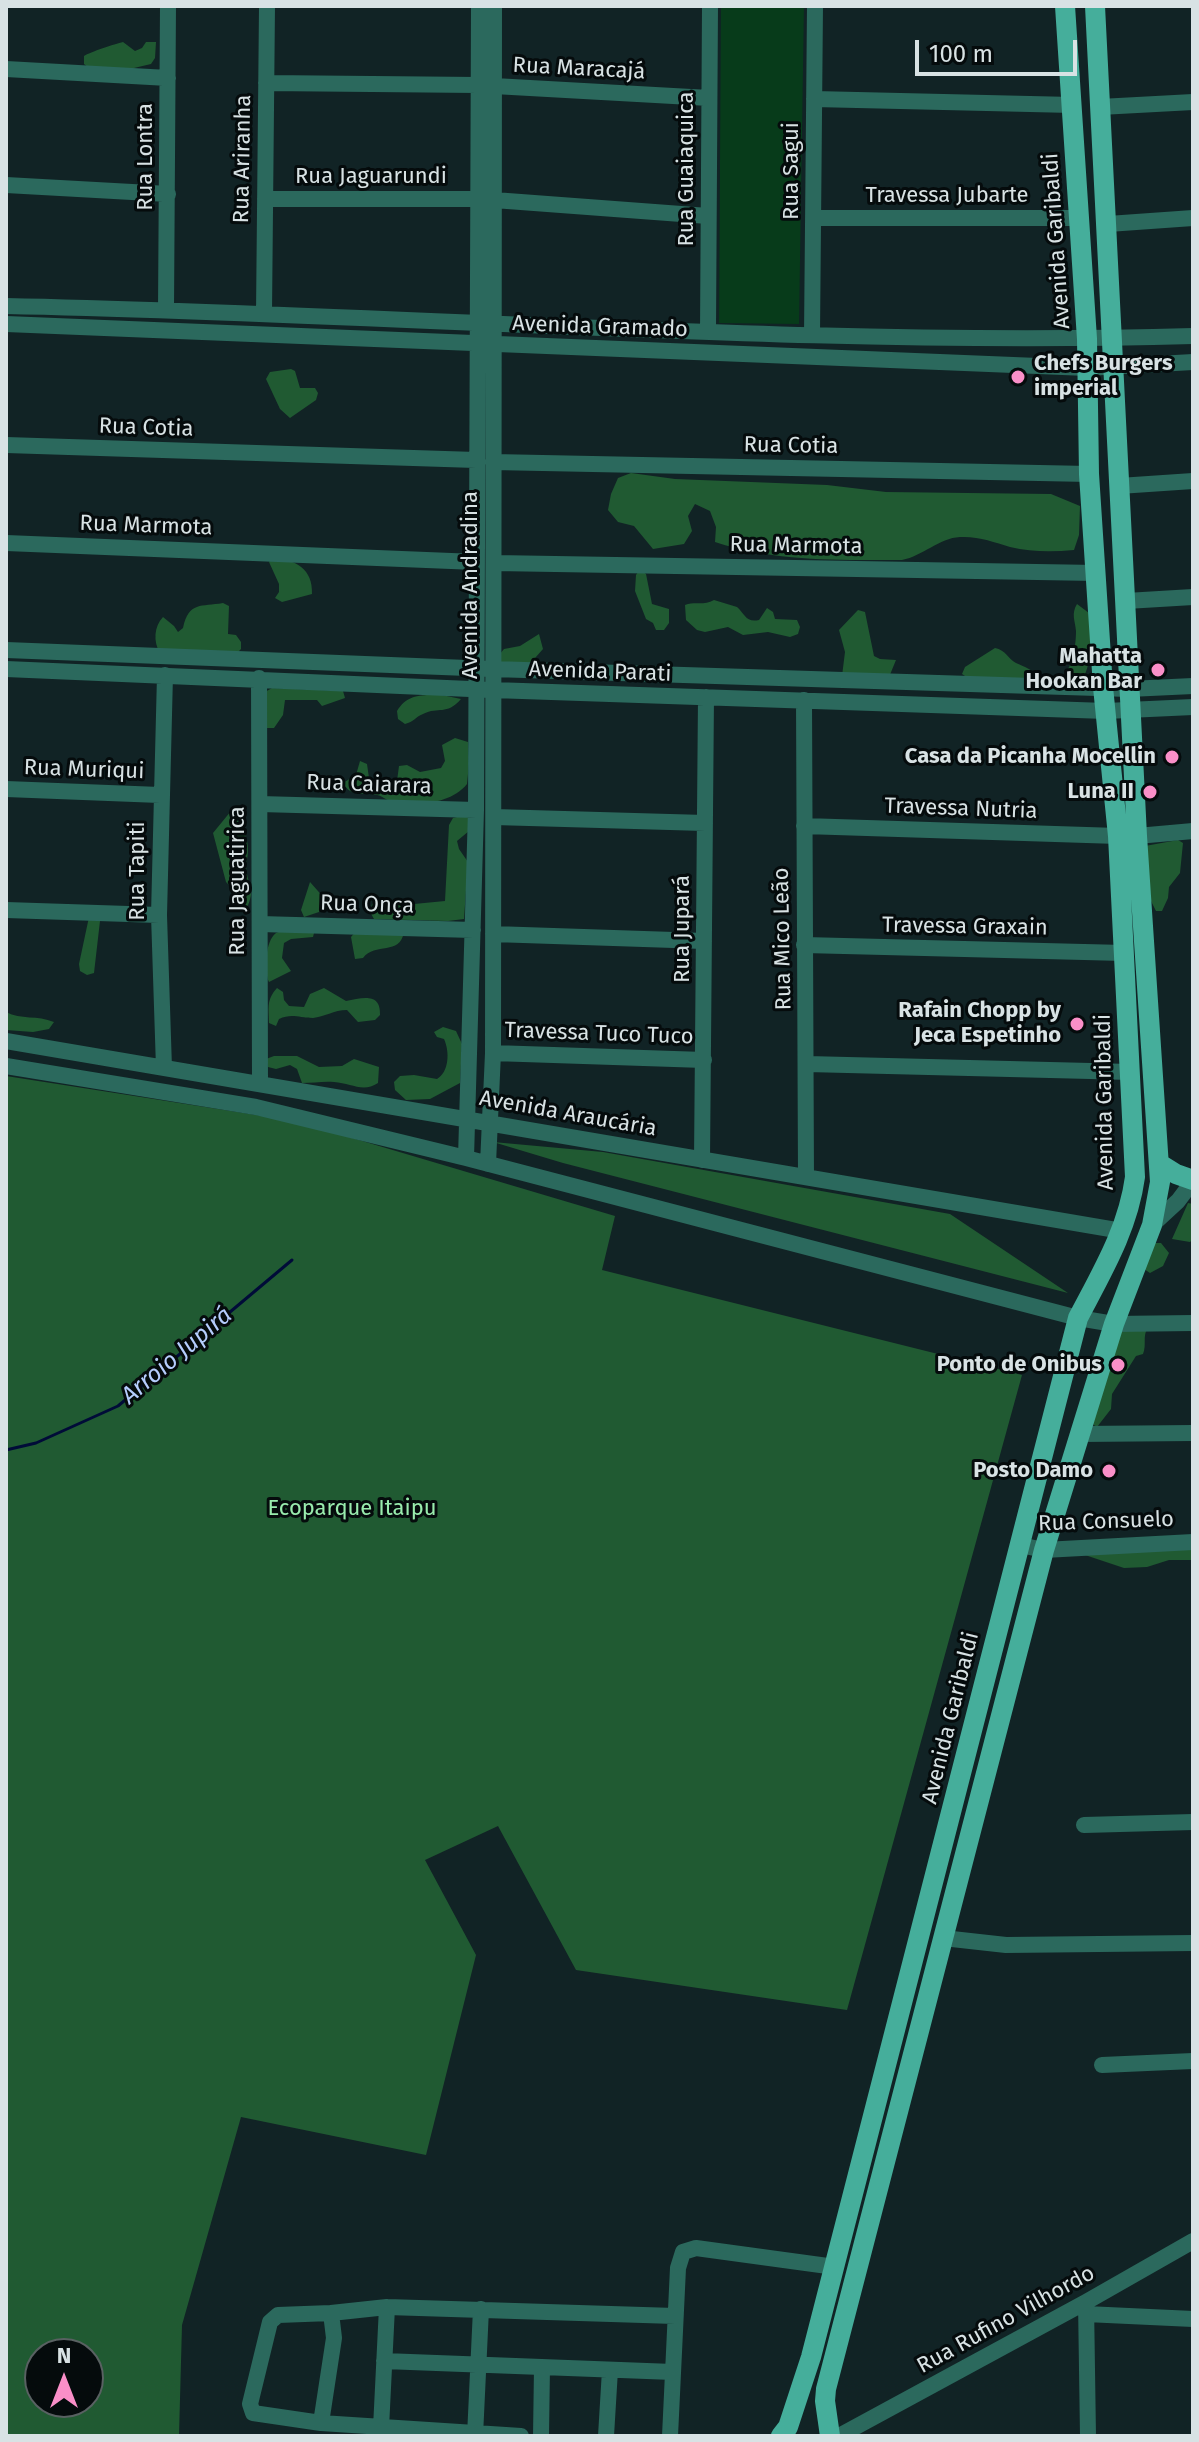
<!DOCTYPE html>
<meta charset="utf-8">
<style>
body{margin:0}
#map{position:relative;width:1199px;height:2442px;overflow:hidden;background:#112325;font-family:"Fira Sans",sans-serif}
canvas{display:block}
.frame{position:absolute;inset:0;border:8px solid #d8e2e4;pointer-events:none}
.north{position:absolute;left:24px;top:2338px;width:80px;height:80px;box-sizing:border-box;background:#050b0c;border:2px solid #596162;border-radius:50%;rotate:0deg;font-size:22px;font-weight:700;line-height:32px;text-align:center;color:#d8e2e4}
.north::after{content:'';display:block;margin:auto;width:28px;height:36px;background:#fa8fc8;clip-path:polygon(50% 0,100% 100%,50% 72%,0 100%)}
.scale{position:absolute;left:915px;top:40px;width:162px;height:36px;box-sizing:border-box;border:4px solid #d8e2e4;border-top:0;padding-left:10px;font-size:24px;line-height:28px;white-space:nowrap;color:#d8e2e4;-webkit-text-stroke:6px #050b0c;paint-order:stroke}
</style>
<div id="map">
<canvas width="1199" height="2442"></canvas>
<div class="frame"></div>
<div class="north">N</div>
<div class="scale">100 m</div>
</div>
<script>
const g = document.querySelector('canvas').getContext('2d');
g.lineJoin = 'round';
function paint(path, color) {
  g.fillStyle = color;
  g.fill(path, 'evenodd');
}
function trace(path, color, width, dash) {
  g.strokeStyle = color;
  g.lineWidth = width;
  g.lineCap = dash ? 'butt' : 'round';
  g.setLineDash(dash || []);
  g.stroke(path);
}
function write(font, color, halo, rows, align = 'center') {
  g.font = font + ' "Fira Sans",sans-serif';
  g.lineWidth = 6;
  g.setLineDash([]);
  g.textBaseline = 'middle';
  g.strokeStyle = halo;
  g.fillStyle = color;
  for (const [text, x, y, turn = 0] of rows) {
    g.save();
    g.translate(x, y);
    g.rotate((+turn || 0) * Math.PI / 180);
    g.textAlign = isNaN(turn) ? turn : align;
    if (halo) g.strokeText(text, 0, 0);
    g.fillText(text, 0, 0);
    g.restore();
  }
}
const green = new Path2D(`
 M721,6H804L799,324L719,323Z`);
const forest = new Path2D(`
 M123,42L135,51L142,48L146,42H156L155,58L151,64L134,68L90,69L84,64V56C90,52 115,44 123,42Z
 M291,369L295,371L300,388H315L318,393L316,400L290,418L280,409L266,379L270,372Z
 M631,473L675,479L827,485L886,492L1051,494L1080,506L1079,535L1074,550C1052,552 1031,552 1010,547C994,542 978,536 960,537C939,538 923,556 902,560C839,560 775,562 715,542L716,527L710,511L695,504L688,516L692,531L684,544L653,549L634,526L618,522L608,510L611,494L618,478Z
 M273,557C296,560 313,569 312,594L282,602L275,598L279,592V584L269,562Z
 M640,569L646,574L652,604L669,609V623L664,630H656L653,623L646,619L635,591L636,575Z
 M714,600L737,607C745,614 746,623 759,620L767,608L773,612L775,619L797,620L800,627L798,634L790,637L768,632L743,635L728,627L705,632L697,630L686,620L685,605C695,601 704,606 714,600Z
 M223,603L229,606L228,634L236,635L241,642V649L235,655L160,653C153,642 154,626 163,617L174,626L178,632L183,628C189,601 201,607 223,603Z
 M1077,604L1089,613C1091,640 1094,662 1079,686L968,678L962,674L965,667L995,648C1006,650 1008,659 1016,663C1026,667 1031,670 1040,676H1063C1073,666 1076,645 1076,631C1075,620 1071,614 1077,604Z
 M858,610L865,612L874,656L880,659L896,660L887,682L842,676L845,652L839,630Z
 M539,634L543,649L528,666L499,663V655L504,649L520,646Z
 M272,688L343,691L345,698L322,706L317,700H285L283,715L274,728H266L265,692Z
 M442,695L461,699C446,716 439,706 423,714C415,717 414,722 405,724L398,719L397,711C408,693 423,695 442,695Z
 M455,738L468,742L469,764L467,784C451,804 418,806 395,802C388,802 383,796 377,795C363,791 352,799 343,783L356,775L360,761L367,764L369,778L375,782L397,781L399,766L407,765L420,772L441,768L445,761L442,745Z
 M231,811C240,824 249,836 248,852C248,857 246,861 246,866C247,886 257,887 246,910L236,892L226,882L213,833Z
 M461,816L471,818L469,831L457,841L459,849L468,862L464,919L448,921L374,919L370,912L372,904L378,900L414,904L445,901L449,825L453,818Z
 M1178,840L1183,843L1180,873L1169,887L1168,898L1162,911H1156L1151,901L1145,846Z
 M310,882L325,899L319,912L304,917L301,910Z
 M89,917L100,921L94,973L87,975L80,971L79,964Z
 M315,929L313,937L291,939L284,943L282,958L291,971L269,982C264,971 265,941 276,933C285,928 304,930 315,929Z
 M356,931L404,932C400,956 375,942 363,958L355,959L351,937Z
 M277,988L283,992L284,1000L289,1006L304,1007L310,994L324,988L346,1001C362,998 381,992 380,1015L375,1020L358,1022L347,1010C334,1010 324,1017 313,1018C299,1018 292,1013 279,1019L276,1026L269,1023C269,1008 266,1000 277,988Z
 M6,1012C21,1020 37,1015 54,1022L49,1029L33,1032L6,1030Z
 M443,1027L456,1031L462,1044L460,1083L430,1099L406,1100L395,1090L394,1082L400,1076L414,1075L437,1079C449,1072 450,1052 444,1039L437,1037L434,1032Z
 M274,1056H297L319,1067L342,1066L354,1059L379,1067L378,1083C363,1093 351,1083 334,1082C324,1081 313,1083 302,1083L297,1069L290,1065L276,1069L268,1067L266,1059Z
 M6,1076L295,1121L615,1216L602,1270L1022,1375L847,2010L576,1970L498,1826L425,1860L476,1955L426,2155L241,2117L182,2325L179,2436H6ZM40,2354H88V2402H40Z
 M493,1142L603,1152L950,1214L1068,1293L563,1163Z
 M1188,1203L1193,1204V1239L1190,1242L1172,1239Z
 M1153,1243H1161L1169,1253L1163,1266L1150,1273L1141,1267Z
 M1148,1327C1142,1337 1147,1344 1143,1354L1136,1356L1112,1394L1111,1409L1097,1427L1091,1423L1114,1332Z
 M1193,1544V1560H1169L1147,1567L1124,1568L1085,1555Z`);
const stream = new Path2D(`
 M6,1450L36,1443L118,1406L292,1260`);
const minor = new Path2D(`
 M6,69L168,78
 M266,83L478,85
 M494,86L709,98
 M814,99L1073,105
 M1100,107L1193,102
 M6,185L168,194
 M265,199H477
 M494,200L708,216
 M814,218H1079
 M1108,224L1193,218
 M6,306C402,314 797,347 1193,336
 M166,309L168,6
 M264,313L267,6
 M6,324L1087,368L1193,362
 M708,331L710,6
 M812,335L815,6
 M6,445L476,460
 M493,462L1089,474
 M1119,486L1193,481
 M6,543L476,562
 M495,563L1097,573
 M1126,601L1193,597
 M6,650L493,669L1129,689L1193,686
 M6,669L493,690L1106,711L1193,707
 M259,678L260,1083
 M804,700L806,1176
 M6,789L160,795
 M260,804L476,810
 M494,817L705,823
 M804,826L1118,836
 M1137,836L1193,831
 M6,910L159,915
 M260,924L473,930
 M493,934L704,941
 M804,945L1124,953
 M6,1041L1122,1231
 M493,1053L704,1060
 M807,1064L1131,1072
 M6,1066L256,1107L466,1158L1078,1318L1114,1324L1193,1323
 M164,1068L159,915L165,675
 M466,1158L476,810L479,6
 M702,1160L706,697
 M488,1164L493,1053L494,6
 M1152,1225L1178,1201L1193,1181
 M1080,1434L1193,1433
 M1020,1545L1044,1550L1193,1542
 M1084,1825L1193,1822
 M943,1938L1006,1945L1193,1943
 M1102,2065L1193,2061
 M1086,2302L1088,2436
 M1086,2314L1193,2319
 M384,2361L673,2372
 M321,2423L334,2338L331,2313
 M381,2428L387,2307
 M475,2436L481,2309
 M521,2436L321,2423L253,2413L250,2404L270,2322L278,2315L331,2313L387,2307L675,2316
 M541,2436L542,2367
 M606,2436L610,2370
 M670,2436L678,2268L683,2252L696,2248L835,2267
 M839,2436L1086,2302L1193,2241`);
const major = new Path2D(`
 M1160,1164L1176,1174L1193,1180
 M781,2436L788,2427L811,2357L1078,1318C1102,1272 1128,1229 1135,1177L1118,836L1103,687L1089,474L1087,339L1065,6
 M830,2436L825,2401L826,2389L1044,1550L1114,1324L1152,1225L1160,1182L1137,836L1095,6`);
const markers = [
 [1018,377,8,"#fa8fc8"],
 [1158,670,8,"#fa8fc8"],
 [1172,757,8,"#fa8fc8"],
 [1150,792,8,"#fa8fc8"],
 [1077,1024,8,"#fa8fc8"],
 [1118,1365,8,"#fa8fc8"],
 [1109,1471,8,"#fa8fc8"]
];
const streetNames = [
 ["Rua Maracajá",579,69,3],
 ["Rua Lontra",146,157,-90],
 ["Rua Ariranha",243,159,-89],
 ["Rua Guaiaquica",687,169,-90],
 ["Rua Sagui",792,171,-90],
 ["Rua Jaguarundi",371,177],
 ["Travessa Jubarte",947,196],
 ["Avenida Garibaldi",1057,241,-94],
 ["Avenida Gramado",600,327,2],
 ["Rua Cotia",146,428,2],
 ["Rua Cotia",791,446,1],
 ["Rua Marmota",146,526,2],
 ["Rua Marmota",796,546,1],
 ["Avenida Andradina",471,585,-90],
 ["Avenida Parati",600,672,2],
 ["Rua Muriqui",84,770,2],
 ["Rua Caiarara",369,785,2],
 ["Travessa Nutria",961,809,2],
 ["Rua Tapiti",138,871,-90],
 ["Rua Jaguatirica",238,881,-90],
 ["Rua Onça",367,905,2],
 ["Travessa Graxain",965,927,1],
 ["Rua Jupará",683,929,-90],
 ["Rua Mico Leão",783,939,-91],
 ["Travessa Tuco Tuco",599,1034,2],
 ["Avenida Garibaldi",1105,1102,-91],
 ["Avenida Araucária",568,1114,10],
 ["Rua Consuelo",1106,1522,-2],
 ["Avenida Garibaldi",951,1718,-76],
 ["Rua Rufino Vilhordo",1006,2320,-29]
];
const poiNames = [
 ["Chefs Burgers",1034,364,"left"],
 ["imperial",1034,389,"left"],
 ["Mahatta",1142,657],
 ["Hookan Bar",1142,682],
 ["Casa da Picanha Mocellin",1156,757],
 ["Luna II",1134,792],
 ["Rafain Chopp by",1061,1011],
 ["Jeca Espetinho",1061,1036],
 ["Ponto de Onibus",1102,1365],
 ["Posto Damo",1093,1471]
];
const parkNames = [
 ["Ecoparque Itaipu",352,1509]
];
const waterNames = [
 ["Arroio Jupirá",177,1356,-40]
];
paint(green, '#073b1a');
paint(forest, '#205a32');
trace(stream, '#000b38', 3);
trace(minor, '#2b695d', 16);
trace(major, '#45ae9b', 20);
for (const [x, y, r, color] of markers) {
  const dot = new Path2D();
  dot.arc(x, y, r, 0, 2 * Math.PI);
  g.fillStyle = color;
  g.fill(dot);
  trace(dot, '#050b0c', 3);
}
write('22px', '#d8e2e4', '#050b0c', streetNames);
write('bold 22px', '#d8e2e4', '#050b0c', poiNames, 'right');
write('22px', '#99ecad', '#050b0c', parkNames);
write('italic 24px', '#b5cdfd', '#050b0c', waterNames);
</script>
